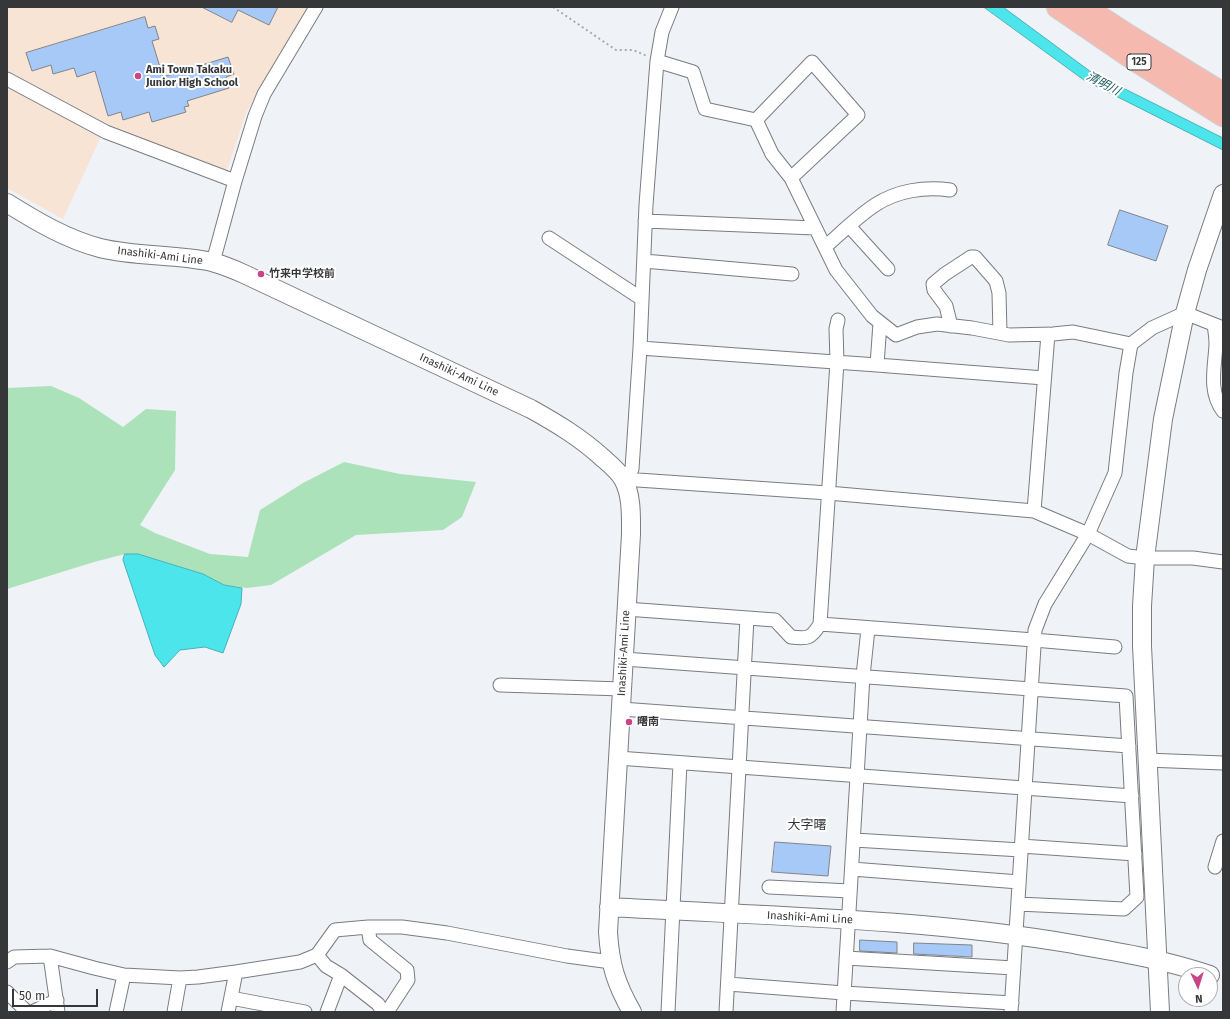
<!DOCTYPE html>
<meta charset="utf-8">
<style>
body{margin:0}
#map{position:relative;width:1230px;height:1019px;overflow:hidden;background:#eff2f7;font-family:"Fira Sans",sans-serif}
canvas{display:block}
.frame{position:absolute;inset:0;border:8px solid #363739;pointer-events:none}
.north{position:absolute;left:1178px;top:967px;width:40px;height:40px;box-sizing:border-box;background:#fff;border:1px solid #afafb0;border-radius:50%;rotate:176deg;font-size:11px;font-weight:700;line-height:16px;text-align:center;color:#363739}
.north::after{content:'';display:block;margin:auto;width:14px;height:18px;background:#ca4588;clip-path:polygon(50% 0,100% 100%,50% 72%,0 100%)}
.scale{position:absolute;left:12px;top:989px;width:86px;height:18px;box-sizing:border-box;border:2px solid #363739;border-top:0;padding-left:5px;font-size:12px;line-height:14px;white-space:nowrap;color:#363739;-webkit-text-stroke:3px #fff;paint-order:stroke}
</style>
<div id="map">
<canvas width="1230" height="1019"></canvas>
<div class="frame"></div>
<div class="north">N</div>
<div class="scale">50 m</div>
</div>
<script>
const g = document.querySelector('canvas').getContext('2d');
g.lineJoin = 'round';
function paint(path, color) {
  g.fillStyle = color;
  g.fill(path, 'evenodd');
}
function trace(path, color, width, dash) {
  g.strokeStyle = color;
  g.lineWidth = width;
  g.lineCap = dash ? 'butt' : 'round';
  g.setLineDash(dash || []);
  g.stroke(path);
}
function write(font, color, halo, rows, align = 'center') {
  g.font = font + ' "Fira Sans","Noto Sans JP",sans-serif';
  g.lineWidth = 4;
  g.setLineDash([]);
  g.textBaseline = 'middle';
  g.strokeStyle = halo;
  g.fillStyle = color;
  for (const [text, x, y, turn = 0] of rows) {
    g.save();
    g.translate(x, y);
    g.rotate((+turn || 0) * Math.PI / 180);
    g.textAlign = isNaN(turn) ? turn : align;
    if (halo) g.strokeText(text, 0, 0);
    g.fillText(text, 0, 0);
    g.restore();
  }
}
const education = new Path2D(`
 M7,7H312L246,113L228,167L223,173L105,128L63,219L7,188Z`);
const green = new Path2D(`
 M51,386L79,398L123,427L146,409L176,411L175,470L140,525L155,533L210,554L248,557L260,510L303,483L344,462L400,474L476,482L462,517L443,530L356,535L271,585L247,588L224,585L203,574L138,554H125L94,562L7,589V388Z`);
const water = new Path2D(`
 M984,7H1003L1091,72L1223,138V150L1084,80Z
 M125,554H138L203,574L224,585L242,588L241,604L223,653L205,647L180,650L164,667L155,655L123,560Z`);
const building = new Path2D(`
 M202,7H278L269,25L238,10L232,22Z
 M145,17L148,28L155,26L159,39L152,41L163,77L228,57L234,74L226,77L229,88L187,101L189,106L184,107L186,112L152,122L149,112L123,120L121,112L108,116L95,71L77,77L74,68L53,74L51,65L32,71L26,53Z
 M1120,210L1168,226L1156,261L1108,245Z
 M775,842L831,846L828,876L772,872Z
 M860,940L897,942V953L860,951Z
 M914,943L972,945V957L914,954Z`);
const path = new Path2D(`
 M553,7L616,50H633L647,56`);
const street = new Path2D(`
 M657,61L693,72L705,109L756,120L772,154L791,178L836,270L872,316L896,335L917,327L937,324L972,328L1009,335L1053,334L1073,332L1131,344
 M7,79L106,132L235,181
 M756,120L812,62L858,115L791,178
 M645,221L815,228
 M849,226L888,269
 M549,238L642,299
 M825,247C841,233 857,217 875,205C896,191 925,186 950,190
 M644,261L792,274
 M213,262L235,181L255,116L264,94L316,7
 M1214,325C1215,331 1216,338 1216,344C1215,367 1208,391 1223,411
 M951,326L946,306L934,290L933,284L945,274L971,257H975L996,281L999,293L1000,333
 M640,348L877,365L880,323
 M877,365L1044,378
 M623,479L828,493L1034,511L1088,534L1128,556L1145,558H1193L1223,562
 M623,479L632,469L640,348L646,205L657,61L662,32L672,7
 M1034,511L1048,334
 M626,609L775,620L791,637C807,639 811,639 820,624L837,362L836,329L838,320
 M820,624L1034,640L1115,647
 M624,659L1126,696L1137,897L1124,909L1018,904
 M500,685L622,689
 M621,709L1129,746
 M618,758L1132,796
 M1146,760L1223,763
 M854,840L1021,850
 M1021,846L1135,854
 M1215,867L1223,841
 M852,869L1019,882
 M769,887L850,891
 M368,927L370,940L407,970L408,980L387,1012
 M317,955L326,966L341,975L327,1012
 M50,956L58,1012
 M846,958L1014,968
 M7,962L14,957L50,956L94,968L124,975L180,978L198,977L236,972L300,962L317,955L335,930L368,927H402L447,933L567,956L611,962
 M341,975L378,1004L383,1012
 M728,984L844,993L1012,1003
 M7,992L27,1012
 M231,998L305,1012
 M32,1012L57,1000
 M116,1012L124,975
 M174,1012L180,978
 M228,1012L236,972
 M668,1012L680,763
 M726,1012L747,618
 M843,1012L863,676L868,629
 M1011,1012L1035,630L1045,604L1088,534L1115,473L1126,373L1131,344L1152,328L1185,313L1223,328`);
const secondary = new Path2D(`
 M7,203C36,221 66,239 100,248C137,257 175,254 212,262C223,265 233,269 244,274L531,409C558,424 581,438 604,459C611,465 619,472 623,479C632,495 631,516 631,534L608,932C610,965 616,984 632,1012
 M609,907C764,916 920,918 1073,944C1119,952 1166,960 1210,975
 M1160,1012L1142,646V606L1145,558L1163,419L1185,313L1197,270L1223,194`);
const highway = new Path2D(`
 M1058,7L1134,59L1223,115
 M1084,7L1127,35L1223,94`);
const markers = [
 [138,76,4,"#ca4588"],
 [261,274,4,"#ca4588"],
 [629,722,4,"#ca4588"]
];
const shields = [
 [1139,62,24]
];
const shieldNames = [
 ["125",1139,62]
];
const poiNames = [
 ["Ami Town Takaku",146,70],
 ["Junior High School",146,83],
 ["竹来中学校前",269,274],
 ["曙南",637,722]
];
const streetNames = [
 ["Inashiki-Ami Line",160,256,7],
 ["Inashiki-Ami Line",459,375,25],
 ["Inashiki-Ami Line",624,653,-87],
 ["Inashiki-Ami Line",810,918,3]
];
const waterNames = [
 ["清明川",1103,84,28]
];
const quarterNames = [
 ["大字曙",807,825]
];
paint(education, '#f8e4d5');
paint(green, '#ace2ba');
paint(water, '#4de5ec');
trace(water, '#46b1b6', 1);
paint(building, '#a6c9f7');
trace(building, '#818488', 1);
trace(street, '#797c80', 15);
trace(secondary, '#797c80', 20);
trace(highway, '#cfcfcf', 24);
trace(path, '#a8aaae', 2, [2, 3]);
trace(street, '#fff', 13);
trace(secondary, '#fff', 18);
trace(highway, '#f5b9af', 22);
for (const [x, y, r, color] of markers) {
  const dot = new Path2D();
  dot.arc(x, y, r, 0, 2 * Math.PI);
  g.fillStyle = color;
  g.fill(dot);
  trace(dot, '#fff', 1.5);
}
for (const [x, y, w] of shields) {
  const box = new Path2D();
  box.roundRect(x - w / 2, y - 8, w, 16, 3);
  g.fillStyle = '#fff';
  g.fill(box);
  trace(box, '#363739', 1);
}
write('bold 10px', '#363739', null, shieldNames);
write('bold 11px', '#363739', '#fff', poiNames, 'left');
write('11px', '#363739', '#fff', streetNames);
write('italic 12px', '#1b5a5d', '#fff', waterNames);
write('13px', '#363739', '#fff', quarterNames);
</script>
